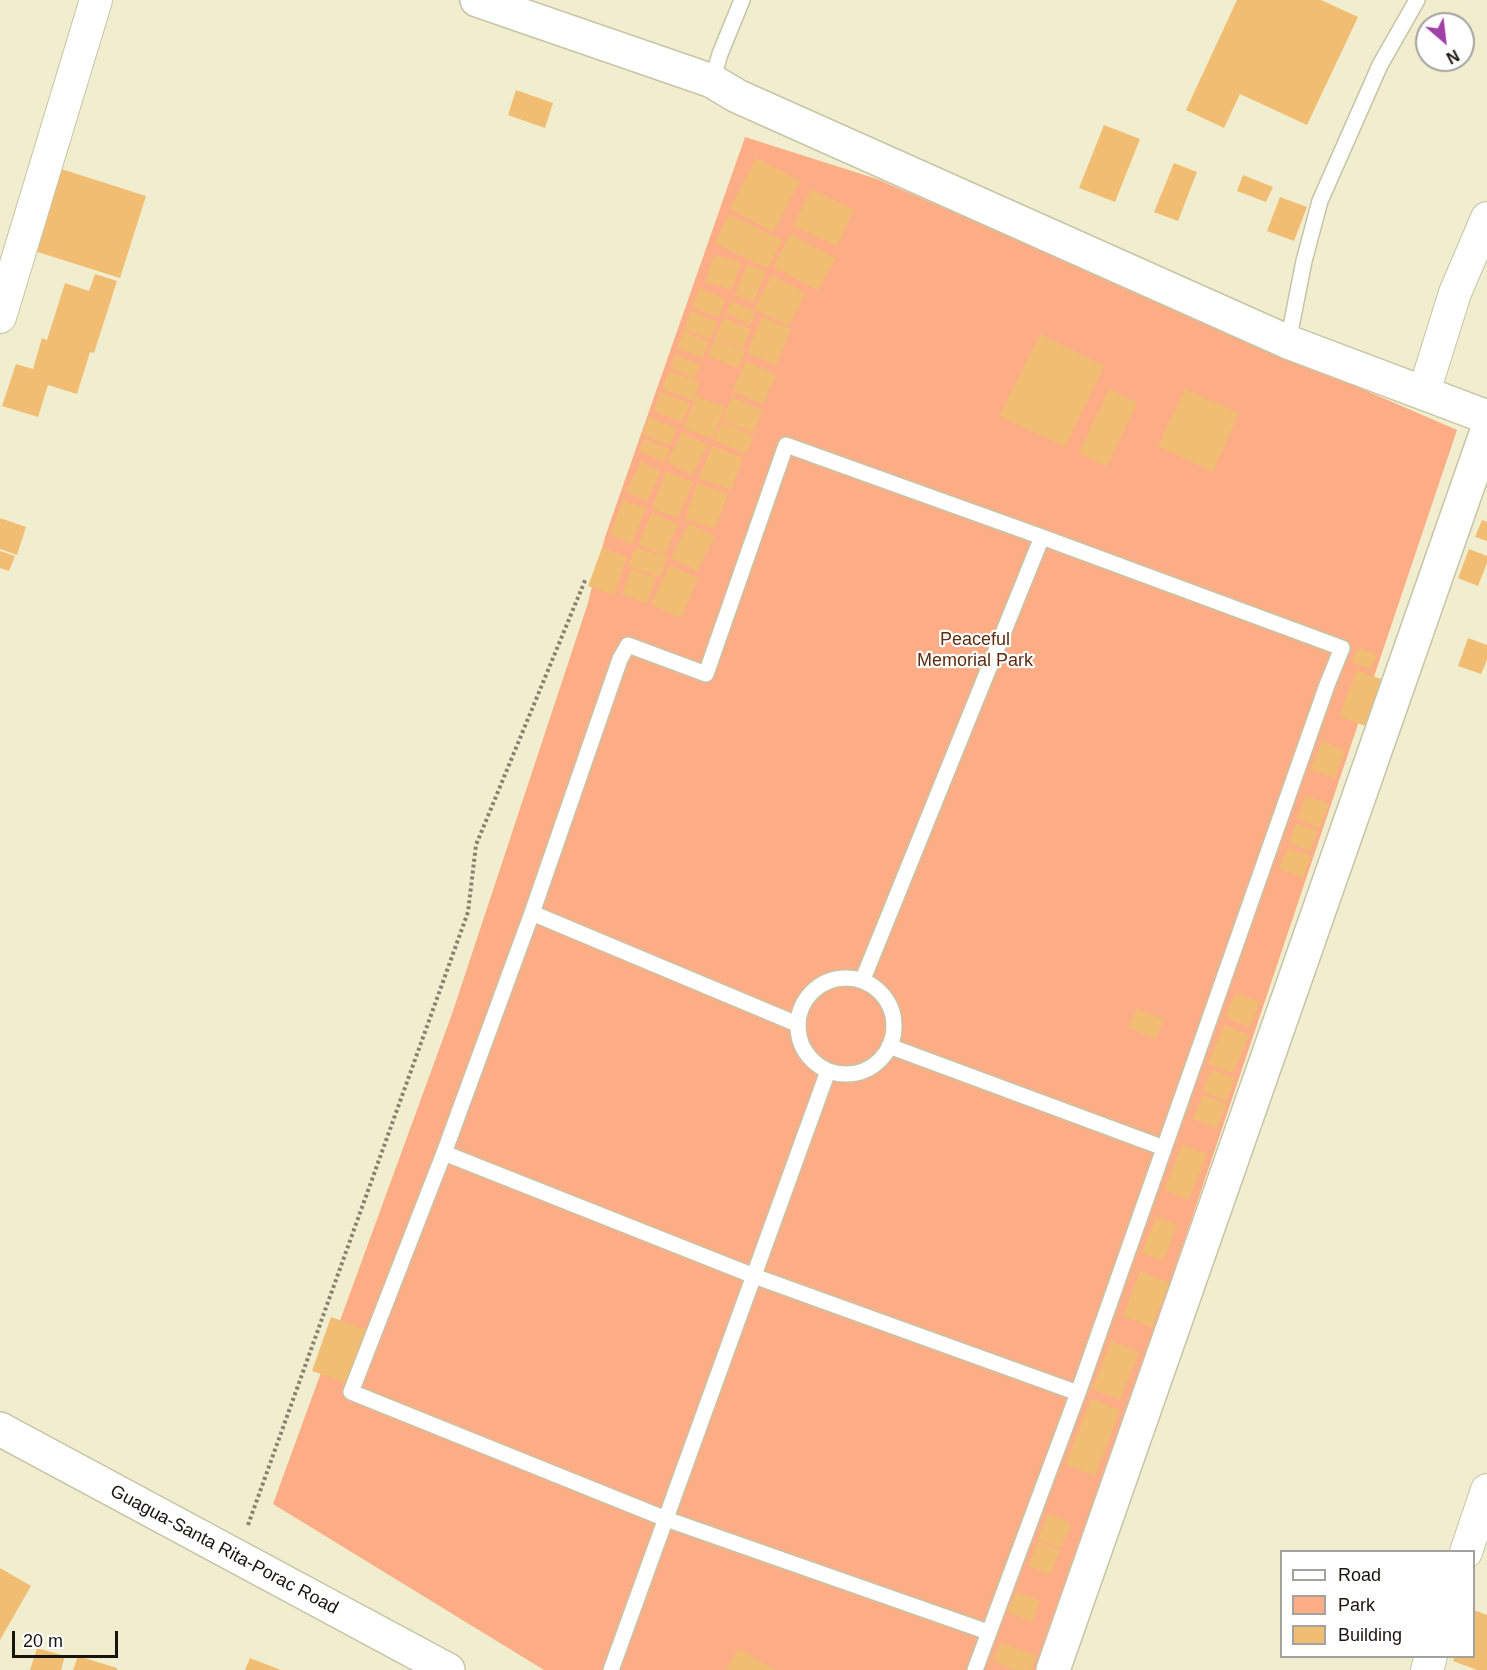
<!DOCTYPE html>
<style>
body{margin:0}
#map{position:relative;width:1487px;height:1670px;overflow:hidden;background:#f1eecf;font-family:Arial,sans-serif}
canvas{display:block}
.legend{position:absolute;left:1280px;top:1550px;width:195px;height:108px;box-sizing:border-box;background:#fff;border:2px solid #a3a29e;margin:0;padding:8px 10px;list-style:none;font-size:18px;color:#18160c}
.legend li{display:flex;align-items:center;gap:12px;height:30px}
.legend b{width:30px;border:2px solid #a3a29e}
.north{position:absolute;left:1415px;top:12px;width:60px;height:60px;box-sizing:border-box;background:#fff;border:2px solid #a3a29e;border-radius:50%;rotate:152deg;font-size:16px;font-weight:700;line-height:24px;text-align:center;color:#18160c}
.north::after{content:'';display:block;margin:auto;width:21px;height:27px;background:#a141a8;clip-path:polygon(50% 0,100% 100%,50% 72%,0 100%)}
.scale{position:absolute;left:12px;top:1631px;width:106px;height:27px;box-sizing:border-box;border:3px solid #18160c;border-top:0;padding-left:8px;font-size:18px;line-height:21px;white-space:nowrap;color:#18160c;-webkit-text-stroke:4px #fff;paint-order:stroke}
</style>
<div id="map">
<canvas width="1487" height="1670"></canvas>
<ul class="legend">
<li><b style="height:8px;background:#fff"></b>Road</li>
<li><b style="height:16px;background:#fcad85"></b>Park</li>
<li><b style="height:16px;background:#f0bd73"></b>Building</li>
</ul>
<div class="north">N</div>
<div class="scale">20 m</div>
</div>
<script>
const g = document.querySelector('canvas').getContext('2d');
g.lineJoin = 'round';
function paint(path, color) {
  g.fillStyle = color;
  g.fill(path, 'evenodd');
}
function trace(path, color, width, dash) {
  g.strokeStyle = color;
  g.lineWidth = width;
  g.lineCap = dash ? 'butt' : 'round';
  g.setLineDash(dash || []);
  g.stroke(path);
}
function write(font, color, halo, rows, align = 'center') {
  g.font = font + ' Arial,sans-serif';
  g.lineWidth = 4.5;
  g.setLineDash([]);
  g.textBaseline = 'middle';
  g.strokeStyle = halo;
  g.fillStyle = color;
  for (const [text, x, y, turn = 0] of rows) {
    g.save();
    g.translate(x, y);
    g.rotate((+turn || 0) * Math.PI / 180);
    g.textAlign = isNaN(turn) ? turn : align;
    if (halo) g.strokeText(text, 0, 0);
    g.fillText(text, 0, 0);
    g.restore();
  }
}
const green = new Path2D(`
 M745,137L877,179L1457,430L1040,1670H544L273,1504L452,1014L587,606L605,537Z`);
const building = new Path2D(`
 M1237,0H1321L1358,17L1307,125L1240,94L1224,128L1186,110Z
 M516,90L553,103L545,128L508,115Z
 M1104,125L1140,139L1115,202L1079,188Z
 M756,158L800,181L773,232L730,209Z
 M1174,163L1197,172L1178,221L1154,212Z
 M55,167L146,196L120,278L28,249Z
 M1243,175L1273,187L1266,202L1237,191Z
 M811,189L854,210L837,246L793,226Z
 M1280,197L1307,207L1294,241L1267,231Z
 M729,214L782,240L768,269L715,243Z
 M790,234L836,258L818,290L773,267Z
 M714,255L741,262L732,290L705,282Z
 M747,264L766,271L754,302L735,295Z
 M95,274L117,281L94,353L90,352L77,394L48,385L38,417L2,406L16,364L33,369L42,338L47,340L65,283L89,291Z
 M772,275L806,293L789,326L754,309Z
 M700,288L726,299L718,317L692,307Z
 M731,301L756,312L750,325L726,313Z
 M691,311L717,322L711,339L684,329Z
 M762,317L791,329L776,365L747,353Z
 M723,318L751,329L743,348L715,338Z
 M684,331L709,342L703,358L677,348Z
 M1040,334L1104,366L1065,447L999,416Z
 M715,339L745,351L739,368L708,356Z
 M675,355L700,365L694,379L670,368Z
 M746,361L776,375L763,404L732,391Z
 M669,371L700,383L693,400L662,389Z
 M1109,389L1137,403L1107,466L1079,453Z
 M1185,389L1239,413L1213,472L1158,446Z
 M660,392L690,403L682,422L653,411Z
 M696,396L725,407L713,439L684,428Z
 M732,397L762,410L753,433L722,420Z
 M649,417L677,428L670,445L642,434Z
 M722,422L754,436L746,454L714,440Z
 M682,432L708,445L692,475L667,462Z
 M644,439L670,449L664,462L639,451Z
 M712,446L743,458L731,490L699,478Z
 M641,462L661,471L647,501L626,492Z
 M666,471L693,482L678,518L652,508Z
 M697,483L728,494L715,529L685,519Z
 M623,500L646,508L632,544L610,535Z
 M652,513L678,524L664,556L638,544Z
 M0,518L26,527L17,555L0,549Z
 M1482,520L1487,522V541L1475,537Z
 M689,523L715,537L697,571L671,558Z
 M635,547L667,558L660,577L628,566Z
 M602,548L627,557L614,595L588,586Z
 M1469,549L1487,556V563L1478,586L1458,578Z
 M0,551L15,556L9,571L0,568Z
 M670,565L698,578L681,618L651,605Z
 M631,569L656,578L647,603L622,595Z
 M1468,638L1487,645V660L1481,674L1458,666Z
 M1358,648L1377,655L1371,669L1352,662Z
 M1357,670L1386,681L1368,727L1339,716Z
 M1322,741L1345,751L1335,778L1311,769Z
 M1306,796L1329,804L1320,828L1297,818Z
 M1296,823L1318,831L1310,851L1289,843Z
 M1288,848L1311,856L1303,878L1279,869Z
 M1236,993L1260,1002L1250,1027L1225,1017Z
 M1136,1009L1164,1019L1156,1039L1128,1028Z
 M1224,1025L1249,1035L1233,1073L1208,1064Z
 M1211,1069L1235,1078L1226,1101L1202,1091Z
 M1203,1095L1226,1104L1217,1128L1193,1119Z
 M1182,1145L1207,1154L1189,1200L1164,1190Z
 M1156,1217L1177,1225L1163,1261L1142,1253Z
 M1140,1271L1169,1283L1152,1327L1123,1316Z
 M331,1317L368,1330L348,1383L312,1371Z
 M1111,1341L1139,1352L1120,1400L1092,1389Z
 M1091,1399L1120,1410L1095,1476L1065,1465Z
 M1048,1514L1071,1523L1061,1548L1038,1539Z
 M1038,1541L1060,1550L1051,1574L1028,1566Z
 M0,1568L31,1586L0,1640Z
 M1016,1592L1040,1601L1032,1622L1008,1612Z
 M1474,1610L1487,1615V1670H1477L1453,1661L1455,1656H1474Z
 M1001,1642L1037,1656L1031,1670H1015L993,1661Z
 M37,1648L65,1656L61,1670H30Z
 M738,1649L776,1670H726Z
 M78,1656L117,1668V1670H73Z
 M250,1658L281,1670H245Z`);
const path = new Path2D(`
 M248,1525L468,912L476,845L586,578`);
const lane = new Path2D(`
 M712,81L720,54L742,0
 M1288,342L1304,261L1320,201L1380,65L1417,0
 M532,913L797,1024
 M798 1026a48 48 0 1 1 96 0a48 48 0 1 1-96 0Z
 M863,979L1042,537
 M889,1046L1164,1148
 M444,1153L754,1276L1078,1393
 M611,1670L828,1071
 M975,1670L1078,1393L1327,685L1342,648L1042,537L786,445L706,674L628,645L620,659L532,913L444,1153L351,1392L666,1519L988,1632`);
const street = new Path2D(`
 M0,317L96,0
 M1424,392L1455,293L1487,218
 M1466,1552L1487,1490
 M1427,1670L1431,1656`);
const secondary = new Path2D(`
 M477,0L712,81L737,96L1288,342L1487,417
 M0,1429L448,1670
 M1053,1670L1487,431`);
const parkNames = [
 ["Peaceful",975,640],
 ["Memorial Park",975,661]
];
const streetNames = [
 ["Guagua-Santa Rita-Porac Road",224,1550,28]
];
paint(green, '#fcad85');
paint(building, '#f0bd73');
trace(lane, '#c7c4a6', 18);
trace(street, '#c7c4a6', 34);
trace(secondary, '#c7c4a6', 36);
trace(path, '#85826e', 4, [3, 3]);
trace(lane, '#fff', 15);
trace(street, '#fff', 32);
trace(secondary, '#fff', 33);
write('18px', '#5e2c0e', '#fff', parkNames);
write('18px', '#18160c', '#fff', streetNames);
</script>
